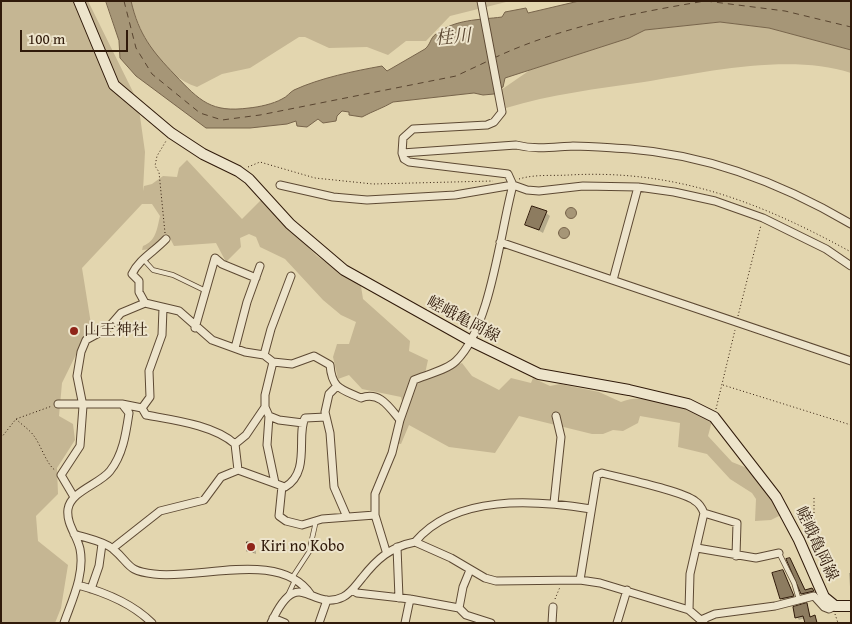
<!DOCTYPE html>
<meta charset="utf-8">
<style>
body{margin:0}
#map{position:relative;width:852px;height:624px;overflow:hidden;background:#e3d6af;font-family:"Gentium Book Plus",serif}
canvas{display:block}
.frame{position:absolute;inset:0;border:2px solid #301a0a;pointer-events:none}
.scale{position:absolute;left:20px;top:30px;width:108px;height:22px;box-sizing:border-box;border:2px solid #301a0a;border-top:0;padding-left:6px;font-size:15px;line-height:18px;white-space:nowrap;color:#301a0a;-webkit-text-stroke:4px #ede4cb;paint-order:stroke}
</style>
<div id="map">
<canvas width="852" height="624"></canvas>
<div class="frame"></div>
<div class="scale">100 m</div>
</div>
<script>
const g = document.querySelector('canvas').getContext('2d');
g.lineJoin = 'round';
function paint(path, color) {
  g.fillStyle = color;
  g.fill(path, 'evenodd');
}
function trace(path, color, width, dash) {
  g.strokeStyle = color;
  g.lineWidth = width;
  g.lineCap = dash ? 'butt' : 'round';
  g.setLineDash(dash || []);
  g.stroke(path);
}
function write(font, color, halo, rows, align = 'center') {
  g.font = font + ' "Gentium Book Plus","Noto Serif JP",serif';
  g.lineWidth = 4;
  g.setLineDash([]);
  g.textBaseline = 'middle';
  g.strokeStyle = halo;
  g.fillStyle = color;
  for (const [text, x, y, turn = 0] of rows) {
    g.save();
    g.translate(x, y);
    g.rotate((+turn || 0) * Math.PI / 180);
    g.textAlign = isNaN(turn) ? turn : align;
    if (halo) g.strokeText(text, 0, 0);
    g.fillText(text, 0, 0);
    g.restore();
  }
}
const green = new Path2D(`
 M1,1H88L138,102L145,152L143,191L144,186L152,184L163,176L177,177L179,168L187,160L242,219L261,200L317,256L361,286L363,299L410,341L409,351L428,360L424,378L462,363L472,376L499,390L511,378L531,383L533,378L550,386L560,384L599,392L621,402C647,391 687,409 712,421L708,436L732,462L747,468L777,507L781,515L771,520L755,521L756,499L752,493L730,479L707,454L678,447L680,423L640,416L638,423L623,431L613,430L603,434H592L519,416L495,453L449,447L409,425L401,444L396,443L405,415L401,397L362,389L349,375L338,379L333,357L337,344H349L356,322L341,315L323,300L285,259L260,247L256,237L249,234L240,238L241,247L226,262L216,243L174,246L168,234L151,249L142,250L143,246C156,241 157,229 160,216L152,204H142L82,268L91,324L62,383L59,416L73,424L75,440L57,468L58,494L36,516L38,541L68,565L61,608L55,623H1Z
 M131,1H510L450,16L426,41H406L388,55L367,47L329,48L305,37H299L250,68L222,74L197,87C161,75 140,36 131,1Z
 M720,22L769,28L851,50V73C791,53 705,72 644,82C597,89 551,94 506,108L501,90L530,70L629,38L645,30Z`);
const water = new Path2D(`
 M106,1H131C139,35 152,51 175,75C200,101 211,113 249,108C259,107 273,104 282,99C287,97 290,92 294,90C320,78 354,71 382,66L387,71L425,49C431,44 430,38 436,34C455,19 479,20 502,17L505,12L526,8L528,13L579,1H851V50L769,28L720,22L645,30L629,38L505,78L503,87L496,90L494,94L483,95L474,93L393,102C383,108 373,111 362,117L349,115V112L342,111L337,116L336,121L323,123L318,119L307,127L297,126L296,121L287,124L250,128H206L136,76L120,58L119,41Z
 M565.5 213a5.5 5.5 0 1 1 11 0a5.5 5.5 0 1 1-11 0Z
 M558.5 233a5.5 5.5 0 1 1 11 0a5.5 5.5 0 1 1-11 0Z`);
const shadow = new Path2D(`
 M546,213L550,216L543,233L527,224Z
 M254,544L256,546V554L248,551Z
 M790,559L806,591L812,589L815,593L804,595L802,593Z
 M783,571L795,598L783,600L781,598Z
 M849,573H851V588L850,587Z
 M807,605L811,618L815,617L818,623H806L805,618L799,620L797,617Z`);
const ferry = new Path2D(`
 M124,1L136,48L152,74L200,113L222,120L260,115L456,76L488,61
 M706,1L785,11L851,27
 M494,58C560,27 634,13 705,1`);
const building = new Path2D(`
 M532,206L547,211L539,230L525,225Z
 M247,542L254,543V552L247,551Z
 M790,558L805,590L812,588L814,591L801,594L786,559Z
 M783,570L794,596L780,599L772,573Z
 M807,603L810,617L815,615L817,623H805L803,616L795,618L793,607Z`);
const path = new Path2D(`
 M248,167L260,162L315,178L373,184L493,181
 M519,179C535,174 553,176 569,175C675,169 760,202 851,252
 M165,233L159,172L155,166L157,156L166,141
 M738,316L761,225
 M723,385L851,425
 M716,409L735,330
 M16,419C22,425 30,430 34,436C42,447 46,464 56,471
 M1,438L16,419L52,406
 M805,534L814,524V496
 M555,599L560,587
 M835,614L838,623`);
const service = new Path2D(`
 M143,259L153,270L173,275L206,291
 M779,553L794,583L799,600
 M292,578L309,552L316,521
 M288,595L295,580`);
const minor = new Path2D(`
 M402,153L516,145C536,150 553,147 573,146C591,146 611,148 630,149C709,155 783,184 851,224
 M280,185L333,197L367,200L455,195L513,185L527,190L539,191L583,186L638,187L674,192L715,201L763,218L826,249L851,266
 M166,239C155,251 139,259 132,274L139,281V292L145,303L179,311L212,340L245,352L264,355L273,362L292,364L314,356L330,365C332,389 341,389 361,398C380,391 389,407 400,420L392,453L375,494V515L386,551
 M500,242L851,361
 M613,280L638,187
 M195,328L215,258L222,264L256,278
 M235,348L247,302L260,266
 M264,355L271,329L291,276
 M273,362L265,395V407L269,416L267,445L275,483
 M336,387L329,394L325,412L330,433L334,487L347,517
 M58,404H122L129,413C126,433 123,455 110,471C100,484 71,491 68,509C66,524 77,535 80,549C85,574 72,600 64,623
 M122,404L142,408L150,397L149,371L162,335L163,308
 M142,408L146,415C173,420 214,425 235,444L238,470
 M269,416L279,420L303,423
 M400,420L414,380C426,375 447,370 456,361C491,327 500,232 513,185L508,174L409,162L404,159L402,153L403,138L413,129L487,125L494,122L502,112L481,1
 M235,444L246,435L265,407
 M282,486L285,487C311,472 296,435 305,418L326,417
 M74,497L61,475L80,446L83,406L77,376L81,352L86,340L108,328L121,313L145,303
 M554,503L561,437L556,416
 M704,513L737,523L736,556
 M74,534C85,538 104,541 113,549C131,564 126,571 154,574C199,580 281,549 311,595
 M415,542C455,494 535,500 591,509
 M397,547L399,598
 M113,548L160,511L204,500L221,477L238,470L282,486L279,516L286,521L302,525L322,519L375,515
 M697,548L756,558L779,553
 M580,580L597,475L602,473C620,478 683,491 695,501C700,504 702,508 704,513L690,574L689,610
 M78,585C104,592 133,604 152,623
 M91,589L99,566L102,544
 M352,590L357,593L410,599L459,608L466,615L491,623
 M459,608L463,587L470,570
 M273,618L285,623
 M701,620L715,614L775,606L814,596L824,607L829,609L835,606
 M271,623C299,562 310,613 343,597C351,593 356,585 362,578C377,559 390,547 415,542L451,558L485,578L496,581L580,580L600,583L689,610L704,623
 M319,623L327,600
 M405,623L410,599
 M552,623L553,607
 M617,623L627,590`);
const secondary = new Path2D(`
 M79,1L114,85L171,133L203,154L238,171L249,179L290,224L344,270L471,341L539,374L629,390L688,404L714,417L776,497L799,540L824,597L835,606H851`);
const markers = [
 [74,331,5,"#8f2418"],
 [251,547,5,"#8f2418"]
];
const streetNames = [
 ["嵯峨亀岡線",463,320,28],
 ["嵯峨亀岡線",816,544,65]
];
const poiNames = [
 ["山王神社",84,331],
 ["Kiri no Kobo",261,547]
];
const waterNames = [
 ["桂川",453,38,-5]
];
paint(green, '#c5b693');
paint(water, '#a69677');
trace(water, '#77644b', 1);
paint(shadow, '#0003');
trace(ferry, '#594530', 1, [6, 5]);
paint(building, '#8d7c60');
trace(building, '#301a0a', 1);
trace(service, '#5d4933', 5.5);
trace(minor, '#5d4933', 9);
trace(secondary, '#301a0a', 12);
trace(path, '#301a0a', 1, [1, 2.5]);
trace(service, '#ede4cb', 4);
trace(minor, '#ede4cb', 7);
trace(secondary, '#ede4cb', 10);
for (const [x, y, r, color] of markers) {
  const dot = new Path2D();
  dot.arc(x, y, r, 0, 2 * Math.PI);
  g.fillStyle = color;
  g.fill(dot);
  trace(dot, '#ede4cb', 2);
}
write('16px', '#301a0a', '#ede4cb', streetNames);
write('16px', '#301a0a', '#ede4cb', poiNames, 'left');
write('italic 18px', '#594530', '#ede4cb', waterNames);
</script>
